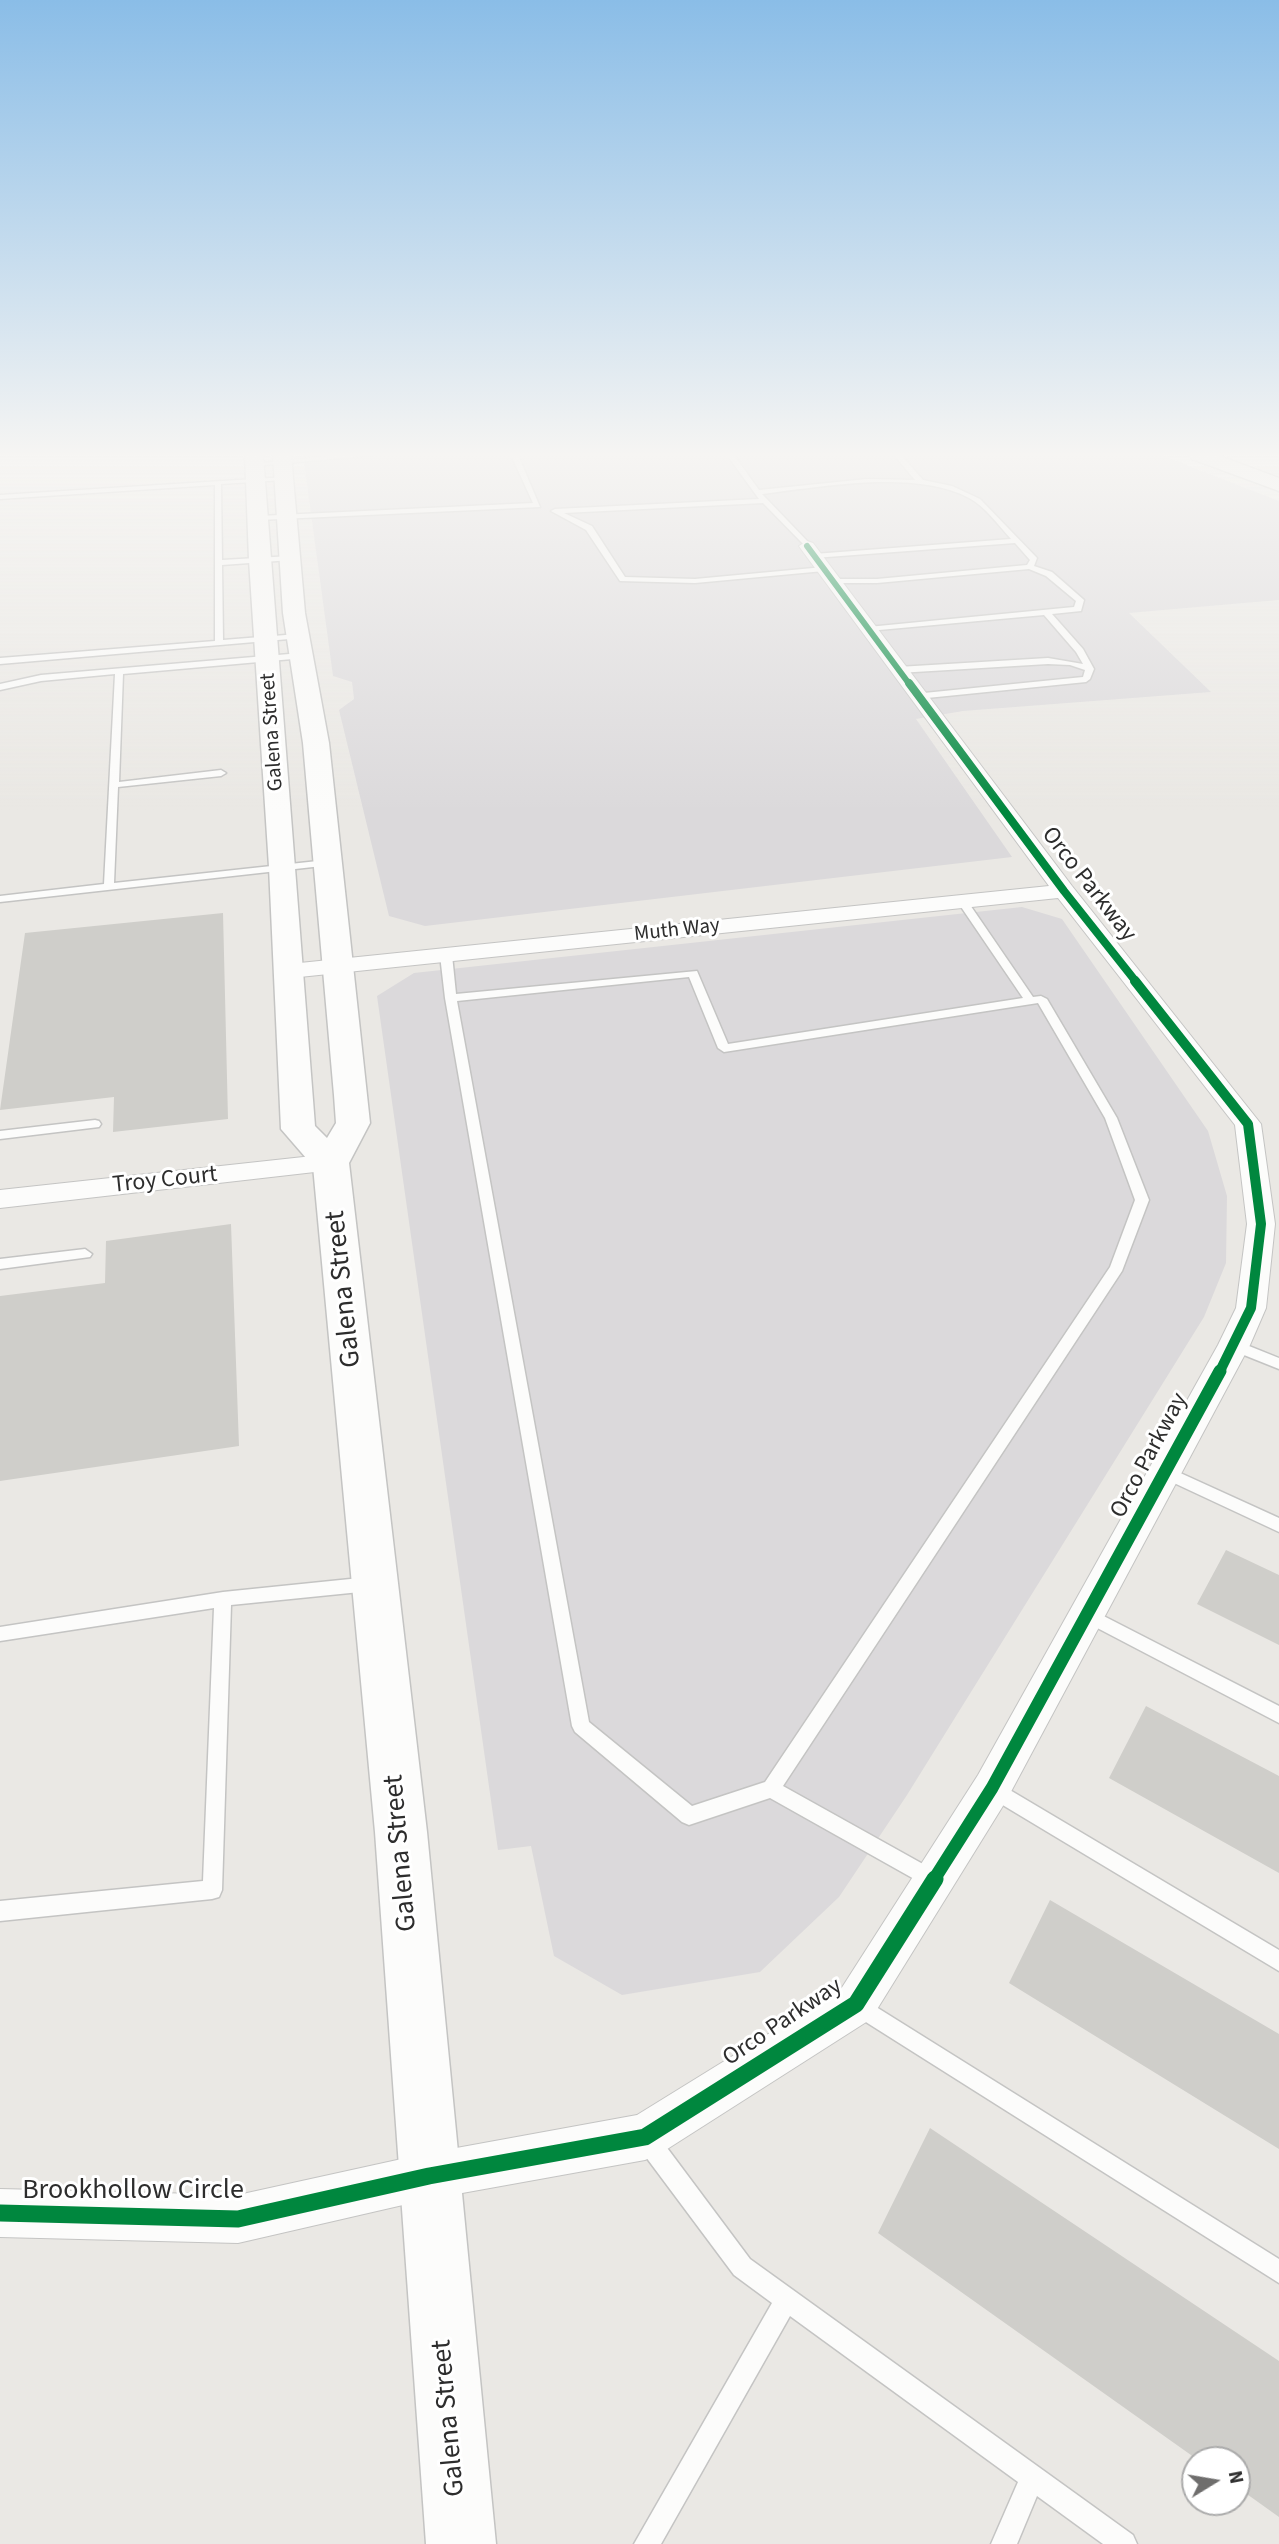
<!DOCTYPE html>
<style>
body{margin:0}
#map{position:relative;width:1279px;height:2544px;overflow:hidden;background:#eae8e4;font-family:"Source Sans 3",sans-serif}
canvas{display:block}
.north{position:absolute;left:1181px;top:2446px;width:70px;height:70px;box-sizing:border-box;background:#fff;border:2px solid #ababab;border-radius:50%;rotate:79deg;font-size:19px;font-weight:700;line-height:28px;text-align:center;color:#2d2d2d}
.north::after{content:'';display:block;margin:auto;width:24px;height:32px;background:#6f6e6d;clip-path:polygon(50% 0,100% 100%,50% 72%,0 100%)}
</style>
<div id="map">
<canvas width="1279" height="2544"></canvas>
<div class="north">N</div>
</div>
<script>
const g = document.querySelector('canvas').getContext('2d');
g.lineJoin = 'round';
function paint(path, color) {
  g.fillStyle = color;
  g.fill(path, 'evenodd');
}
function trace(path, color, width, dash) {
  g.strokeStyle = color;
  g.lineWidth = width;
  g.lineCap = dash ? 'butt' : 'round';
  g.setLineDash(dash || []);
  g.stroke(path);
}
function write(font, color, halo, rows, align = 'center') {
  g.font = font + ' "Source Sans 3",sans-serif';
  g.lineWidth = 6;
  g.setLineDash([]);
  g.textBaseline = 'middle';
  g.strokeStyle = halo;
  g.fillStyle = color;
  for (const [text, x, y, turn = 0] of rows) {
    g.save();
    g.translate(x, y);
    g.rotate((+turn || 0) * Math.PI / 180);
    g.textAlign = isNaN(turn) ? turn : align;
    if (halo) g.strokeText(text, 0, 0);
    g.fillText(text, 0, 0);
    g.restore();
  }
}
const industrial = new Path2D(`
 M303,455H1161L1279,501V600L1129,613L1211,692L963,711L916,719L1012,857L425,926L389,916L339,710L354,699L352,682L333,676Z
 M1022,907L1062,919L1208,1131L1227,1196L1226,1263L1204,1317L907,1795L839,1897L760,1972L622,1995L554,1956L531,1846L498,1850L377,996L414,973Z`);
const building = new Path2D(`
 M223,913L228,1119L113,1132L114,1097L0,1110L25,933Z
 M231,1224L239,1446L0,1481V1296L105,1283L106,1241Z
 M1226,1550L1279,1575V1645L1197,1604Z
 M1146,1706L1279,1776V1873L1109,1778Z
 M1050,1900L1279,2034V2149L1009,1983Z
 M930,2128L1279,2361V2517L1237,2487V2460H1198L878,2233Z`);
const lane = new Path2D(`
 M339,455H373L255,466L252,464Z
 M511,455H518L540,507L259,520L255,518L259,516L533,503Z
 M727,455H734L759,490L867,479L915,480L894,455H901L923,480L952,486L980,499L1037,558L1034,566L1052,572L1084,600L1081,611L1052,614L1083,649L1094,669L1090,679L1086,682L917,699L913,696L914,694L1083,677L1085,670L1070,665L1048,664L898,673L894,670L898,667L1048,658L1083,664L1076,652L1044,615L868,631L864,629L868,627L1074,607L1076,601L1046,576L1029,569L877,583H833L829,581L833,579H877L1027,565L1030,560L1015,543L814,558L810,556L814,554L1011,539C998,525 986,507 969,498C916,469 820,487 762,494L810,544L811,546L807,548L763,503L564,513L592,526L625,577L695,579L824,567L828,569L824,571L695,583L620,581L586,530L551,511L555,509L759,499Z
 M286,477L284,480L221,484L222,560L291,556L295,558L291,560L222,565L223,640L298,634L302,636L301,638L0,664V658L215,641V485L0,499V495Z
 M301,653L304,654V658L123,674L119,782L221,770L226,773L221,776L118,787L114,883L327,860L332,863L331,865L0,902V896L104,884L115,674L41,681L0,690V684L41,675Z
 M962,898L966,899L1033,997L1041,996L1047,999L1117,1118L1149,1200L1122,1271L783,1786L939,1873L942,1880L939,1887L932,1889L770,1798L689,1825L682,1822L575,1732L572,1726L445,998L440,955L446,952L452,955L456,994L697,971L728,1044L1023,998L957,901ZM689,977L718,1048L724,1052L1038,1003L1105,1118L1135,1200L1110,1267L765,1782L692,1806L589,1722L457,1001Z
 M95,1120L99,1121L101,1124L99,1127L0,1139V1131Z
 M85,1249L92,1254L90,1257L0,1269V1259Z
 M1234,1340L1279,1358V1369L1229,1349L1227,1345L1229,1341Z
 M1165,1466L1279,1518V1532L1159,1476L1157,1472L1159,1468Z
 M370,1577L376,1579L378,1584L376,1589L370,1591L231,1605L222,1890L219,1897L212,1899L0,1921V1901L203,1881L214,1608L0,1641V1627L223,1592Z
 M1088,1608L1279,1706V1723L1082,1620L1079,1615L1082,1610Z
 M993,1780L1279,1950V1971L986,1795L984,1789L986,1783Z
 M857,1995L1279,2259V2283L850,2012L847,2005L850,1998Z
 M648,2130L656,2133L750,2259L1133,2535L1137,2544H1103L1037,2496L1017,2544H991L1018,2482L790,2316L661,2544H634L772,2303L734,2275L640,2149L637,2141L640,2133Z`);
const street = new Path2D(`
 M807,541L813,543L1072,886L1261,1124L1275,1224L1266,1308L1250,1345L1006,1801L871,2019L661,2153L645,2160L429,2199L238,2243L0,2237V2189L238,2195L429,2153L637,2115L841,1989L978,1775L1218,1345L1236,1308L1247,1224L1235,1125L1058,898L290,978L282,976L278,971L282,966L290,964L1049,886L801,549L799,546Z
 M331,1154L341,1157L345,1163L341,1169L0,1208V1190Z`);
const secondary = new Path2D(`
 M245,455H263L315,1126L327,1138L336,1123L334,1095L303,743L283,613L273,455H291L305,613L329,743L370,1123L349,1163L427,1832L496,2544H426L375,1832L313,1166L281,1129L269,867L249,560Z
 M1190,455H1217L1279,478V491L1192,459Z`);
const cyclewayFar4 = new Path2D(`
 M807,546L910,685`);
const cyclewayFar3 = new Path2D(`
 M909,683L1064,891L1137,983`);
const cyclewayFar2 = new Path2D(`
 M1135,981L1248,1124L1261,1224L1251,1308L1219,1373`);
const cyclewayFar1 = new Path2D(`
 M933,1881L992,1788L1220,1371`);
const cycleway = new Path2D(`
 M0,2213L238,2219L429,2176L645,2137L856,2004L935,1879`);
const farStreetnames = [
 ["Galena Street",273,732,-94],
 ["Muth Way",677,931,-6]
];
const streetNames = [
 ["Orco Parkway",1088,885,52],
 ["Troy Court",165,1181,-6],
 ["Orco Parkway",1150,1456,-62],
 ["Orco Parkway",783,2023,-34]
];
const nearStreetnames = [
 ["Galena Street",345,1289,-96],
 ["Galena Street",402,1853,-95],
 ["Brookhollow Circle",133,2192],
 ["Galena Street",450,2418,-95]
];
paint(industrial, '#dbd9db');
paint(building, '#cfceca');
trace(lane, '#c4c4c3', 3);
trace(street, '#c4c4c3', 2);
trace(secondary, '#c4c4c3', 3);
paint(lane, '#fcfcfb');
paint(street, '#fcfcfb');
paint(secondary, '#fcfcfb');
trace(cyclewayFar4, '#00873e', 6);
trace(cyclewayFar3, '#00873e', 8);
trace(cyclewayFar2, '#00873e', 10);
trace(cyclewayFar1, '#00873e', 13);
trace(cycleway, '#00873e', 17);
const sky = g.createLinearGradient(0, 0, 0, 812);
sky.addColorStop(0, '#8abde7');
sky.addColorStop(0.56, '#f6f5f3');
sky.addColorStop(1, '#f6f5f300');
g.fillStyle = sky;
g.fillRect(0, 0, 1279, 812);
write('21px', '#2d2d2d', '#fff', farStreetnames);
write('24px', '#2d2d2d', '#fff', streetNames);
write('28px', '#2d2d2d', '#fff', nearStreetnames);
</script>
